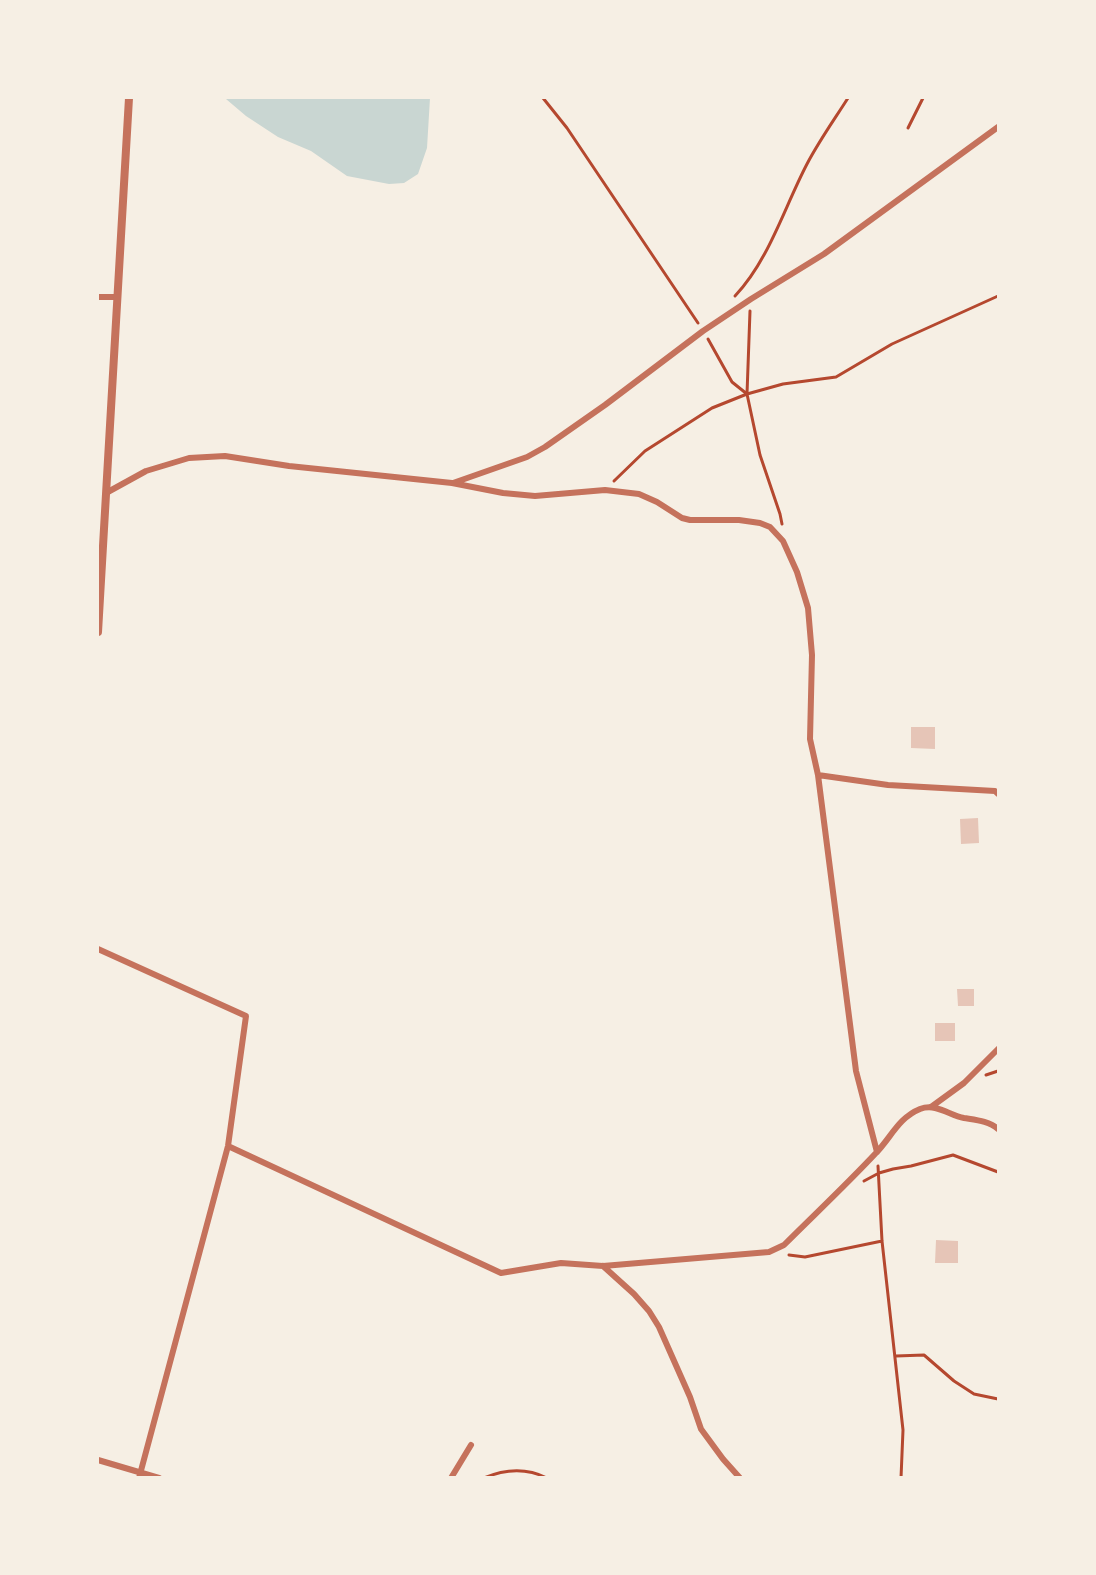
<!DOCTYPE html>
<style>
body{margin:0}
#map{position:relative;width:1096px;height:1575px;overflow:hidden;background:#f6efe4;font-family:"Fira Sans",sans-serif}
canvas{display:block}
.frame{position:absolute;inset:0;border:99px solid #f6efe4;pointer-events:none}
</style>
<div id="map">
<canvas width="1096" height="1575"></canvas>
<div class="frame"></div>
</div>
<script>
const g = document.querySelector('canvas').getContext('2d');
g.lineJoin = 'round';
function paint(path, color) {
  g.fillStyle = color;
  g.fill(path, 'evenodd');
}
function trace(path, color, width, dash) {
  g.strokeStyle = color;
  g.lineWidth = width;
  g.lineCap = dash ? 'butt' : 'round';
  g.setLineDash(dash || []);
  g.stroke(path);
}
const water = new Path2D(`
 M226,99V98H430L427,148L418,174L404,183L389,184L347,176L311,151L278,137L246,116Z`);
const building = new Path2D(`
 M911,727H935V749L911,748Z
 M978,818L979,843L961,844L960,819Z
 M957,989H974V1006H958Z
 M935,1023H955V1041H935Z
 M936,1240L958,1241V1263H935Z`);
const path = new Path2D(`
 M543,98L567,128L698,323
 M908,128L923,98
 M735,296C769,260 784,208 807,164C819,141 834,120 848,98
 M750,311L747,394L760,455L780,514L782,524
 M708,339L732,382L747,394
 M614,481L645,451L712,408L747,394L783,384L836,377L892,344L998,296
 M986,1075L998,1071
 M878,1166L882,1241L903,1430L901,1478
 M864,1181L879,1173L893,1169L911,1166L953,1155L998,1172
 M789,1255L805,1257L882,1241
 M896,1356L924,1355L954,1381L974,1394L998,1399
 M484,1478C505,1469 527,1468 547,1478`);
const minor = new Path2D(`
 M98,297H117
 M453,483L527,457L545,447L605,405L703,331L751,299L824,254L998,127
 M106,493L146,471L189,458L225,456L289,466L452,483L503,493L535,496L605,490L639,494L657,502L682,518L690,520H739L760,523L770,527L783,541L797,572L808,608L812,655L810,739L818,775L856,1071L877,1152
 M818,775L888,785L995,791L998,794
 M98,949L246,1016L228,1146L139,1478
 M931,1107L964,1083L998,1049
 M228,1146L501,1273L561,1263L603,1266L769,1252L784,1245C814,1215 846,1185 875,1154C891,1138 898,1118 920,1109C936,1103 949,1115 964,1118C976,1120 989,1121 998,1129
 M603,1266L634,1294L649,1311L659,1327L690,1397L701,1429L723,1459L740,1478
 M98,1460L159,1478
 M451,1478L471,1445`);
const tertiary = new Path2D(`
 M98,632L129,98`);
paint(water, '#c9d6d2');
paint(building, '#e6c5b7');
trace(path, '#b5482f', 3);
trace(minor, '#c5725c', 6);
trace(tertiary, '#c5725c', 8);
</script>
